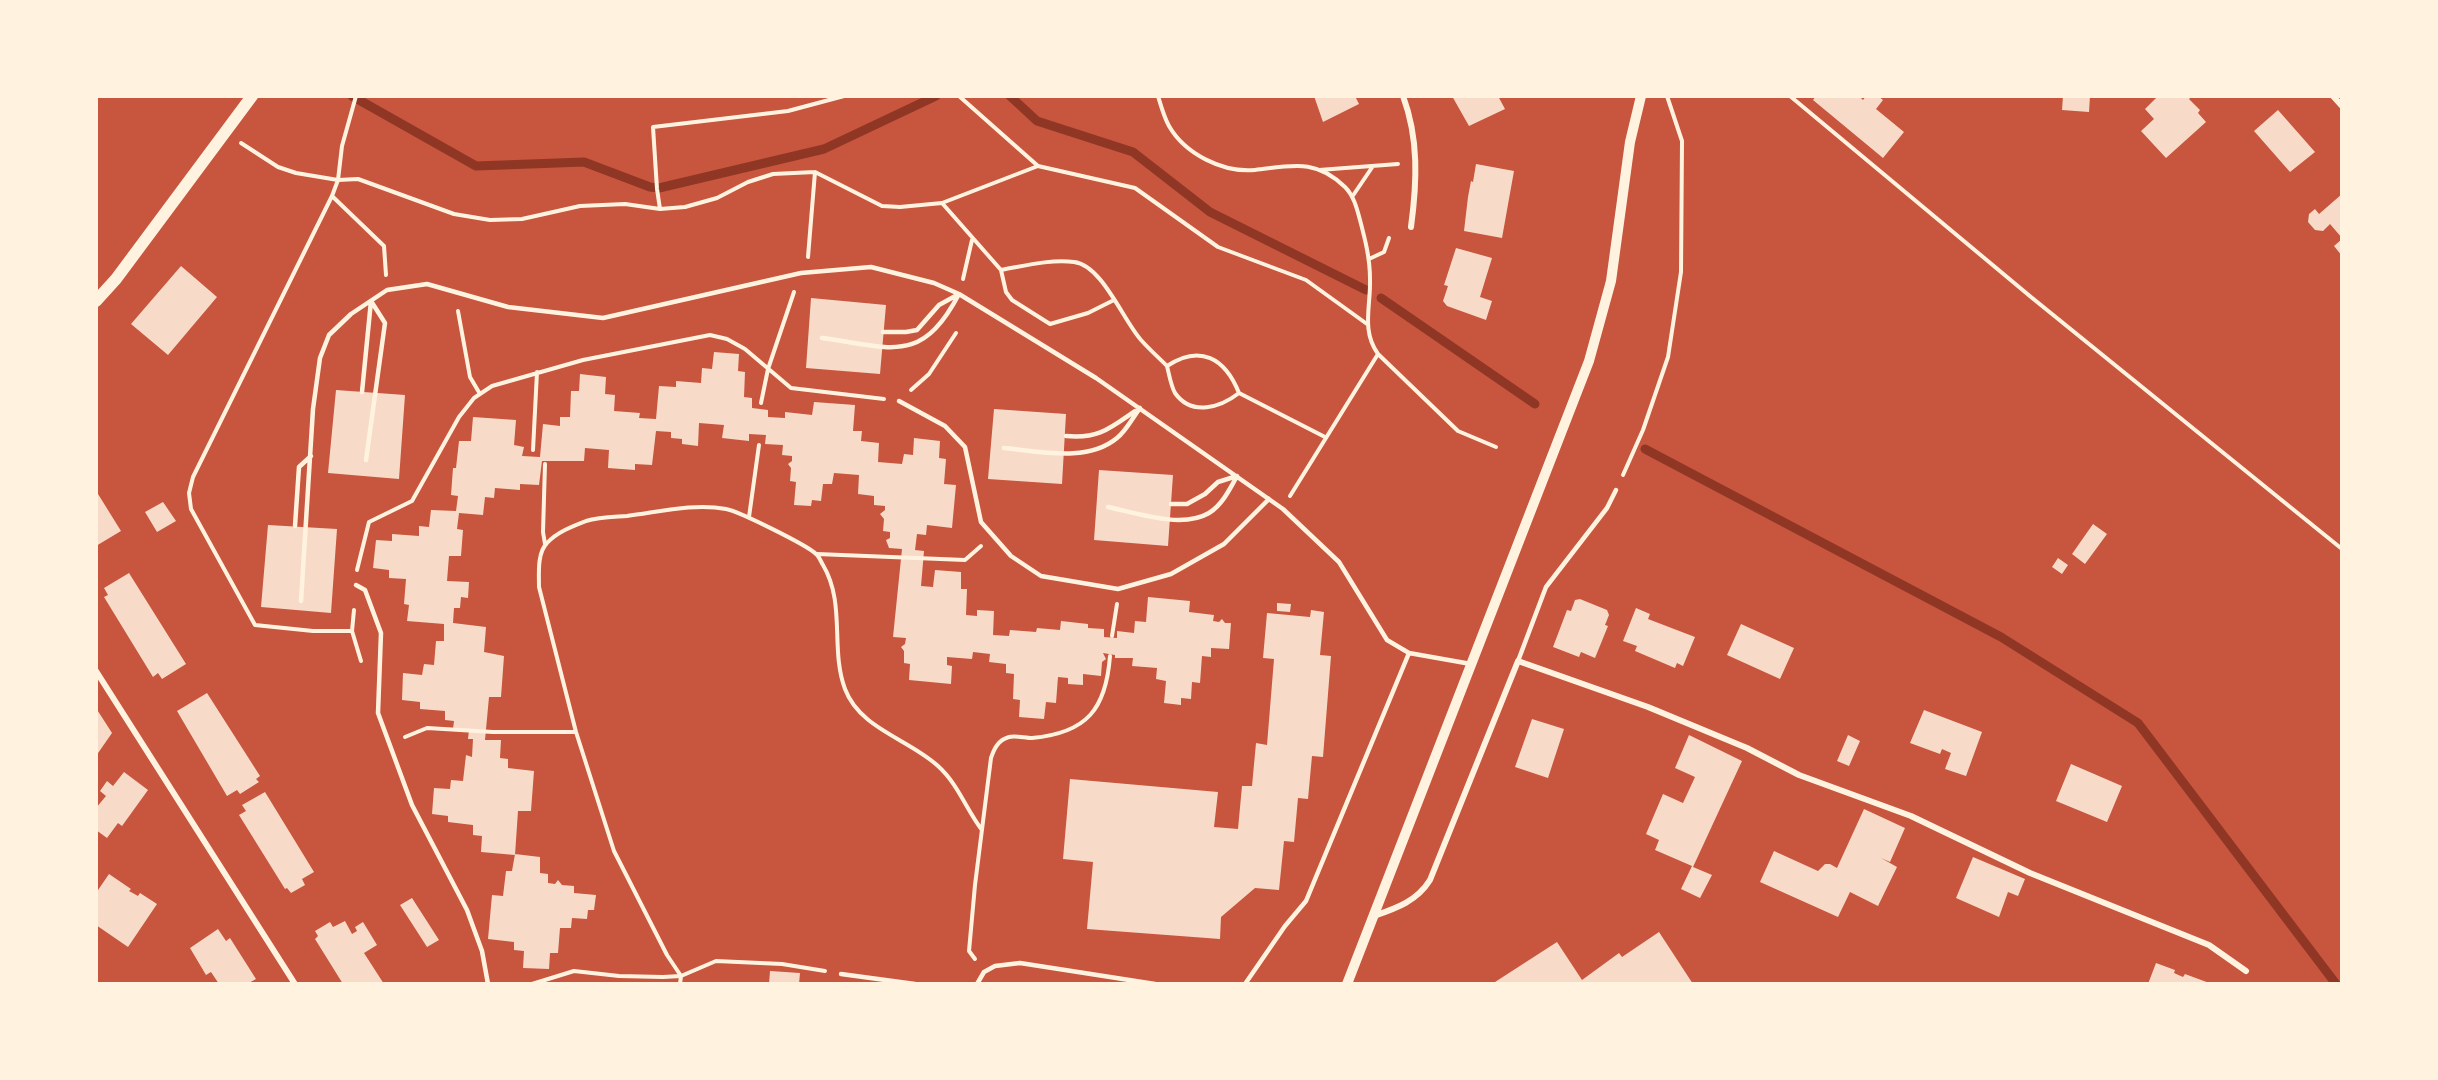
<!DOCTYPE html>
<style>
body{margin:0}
#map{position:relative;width:2438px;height:1080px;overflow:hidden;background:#c8553d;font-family:"Source Sans 3",sans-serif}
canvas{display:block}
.frame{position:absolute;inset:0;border:98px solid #fff3e0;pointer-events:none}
</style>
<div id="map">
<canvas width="2438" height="1080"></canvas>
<div class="frame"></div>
</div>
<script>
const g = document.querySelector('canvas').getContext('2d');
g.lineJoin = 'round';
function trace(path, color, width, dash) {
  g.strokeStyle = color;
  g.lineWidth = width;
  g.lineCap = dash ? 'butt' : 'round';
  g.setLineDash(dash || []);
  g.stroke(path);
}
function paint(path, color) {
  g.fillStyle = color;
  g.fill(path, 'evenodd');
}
const stream = new Path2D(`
 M352,96L476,166L584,162L650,187L659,188L824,149L936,96
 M1010,96L1037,121L1133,152L1210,212L1366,290
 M1381,298L1535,404
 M1645,449L2001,637L2138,723L2336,984`);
const building = new Path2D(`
 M1314,96H1355L1359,104L1323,122Z
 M1452,96H1498L1505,109L1469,126Z
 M1816,96H1859L1863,100L1866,96H1878L1883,100L1876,109L1904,132L1883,158L1813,100Z
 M2063,96H2090L2089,112L2062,110Z
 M2158,96H2192L2189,99L2200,110L2198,113L2206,122L2166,158L2141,131L2154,119L2145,109Z
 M2278,110L2315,152L2290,172L2254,131Z
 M1476,164L1514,171L1502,238L1464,231L1468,197L1471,181L1473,182Z
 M2342,194V238L2330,224L2323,231L2315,230L2308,222L2309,214L2315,209L2319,214Z
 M2342,239V256L2334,246Z
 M1456,248L1492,258L1480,297L1492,301L1486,320L1447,306L1443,301L1448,286L1444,285Z
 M181,266L217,297L168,355L131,324Z
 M811,298L886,305L880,374L806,368Z
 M714,352L739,354L738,371L745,372L744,397L752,398V408L768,410V417L785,418V412L812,415L814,402L855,405L853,431H862L861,441L879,443L878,462L902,464L904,454L913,455L914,438L940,441L939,458L946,459L944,484L956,485L952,528L927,525L926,535L917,534L915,550L924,551L921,586L933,587L935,570L961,572V589H967L966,615L977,616V610L994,611L993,635L1009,636L1010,630L1036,632L1037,628L1060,630L1061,621L1088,624V628L1104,629V637L1117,638V631L1134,633L1135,621L1146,622L1148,597L1190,601L1189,612L1214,615L1213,621L1219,622L1222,619L1225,623H1231L1229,649L1211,648V657L1202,656L1200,683L1192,682L1191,699L1181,698V705L1164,703L1166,681L1156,679L1157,668L1132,666L1133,658H1115V655L1103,653L1106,659L1102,662L1101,676L1083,674V685L1068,684V678L1058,677L1056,703L1046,702L1044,719L1019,717L1020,700L1013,699L1014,674L1006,673V664L989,662L990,654L973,652L972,659L947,657V665L952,666L951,684L909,680L910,664L904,663V651L901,647L905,644L906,638L893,637L902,549L889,548L886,540L890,538V532L883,531L884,519L880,514L885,510V506L874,505V496L858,494L859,475L834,473L832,484H823L821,501L812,500L811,506L794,505L796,482L790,481L791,468L788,464L792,461V456L782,455L783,445L765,444L766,435L749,434V441L722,438L724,425L699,423L698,446L682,444V439L671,438V432L656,431L652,465L635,464V470L608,468L609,450L585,448L584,461H542L539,485L520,484V490L495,488L494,498L485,497L483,515L459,513L457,529L463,530L461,556H449L447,581L469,582L468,598L461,597L460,608H454L453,623L486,627L484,652L504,656L501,697H489L485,740H501L500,758L508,759V768L534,771L531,811H518L515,855L481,852L482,836L473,835V825L448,822V816L432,814L434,788L450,789L451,780L463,781L466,755L472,757L473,739H468L469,730L453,729L454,721L445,720V711L420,709V702L402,700L403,673L422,675L424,664L434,665L436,641H444V624L407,621L409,605L404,604L406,579L389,578V570L373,568L376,540L392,541V534L419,536V526L429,527L431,510L456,511L458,496L451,495L453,468H456L459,441H471L473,417L516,420L514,445L524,447L522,456L540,457L543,424L560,426V417H570L571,391H579L580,374L606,377L605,394L615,395L614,411L640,413L639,418L656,419L659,386L676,387V381L701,383L702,368L712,369Z
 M336,390L405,395L399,479L328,473Z
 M994,409L1066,414L1062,484L988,479Z
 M1099,470L1173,475L1168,546L1094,540Z
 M98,494L121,531L96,546V495Z
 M163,502L176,521L157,532L145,512Z
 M2093,524L2107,534L2085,564L2072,554Z
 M268,525L337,529L331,613L261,607Z
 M2058,558L2068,565L2062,574L2052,567Z
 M129,573L186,664L162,679L158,673L153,677L104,597L108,595L104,588Z
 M1580,599L1607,610L1609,615L1605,625L1608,626L1595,658L1581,652L1579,657L1553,647L1567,610L1571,611L1575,600Z
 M1277,603L1291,604L1290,612L1277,611Z
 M1636,608L1650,614L1648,619L1695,637L1683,666L1677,663L1675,668L1635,651L1637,646L1623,641Z
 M1311,610L1324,612L1320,655L1331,656L1323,757L1312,756L1308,799L1298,798L1294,842L1284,841L1279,890L1255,888L1221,917L1220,939L1087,929L1093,862L1063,859L1070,779L1218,792L1214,827L1238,829L1242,786H1252L1256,743L1267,745L1274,659L1263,658L1267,613L1310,617Z
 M1741,624L1794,648L1780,679L1727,655Z
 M207,693L260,776L256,779L259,782L240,794L237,790L227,796L177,711Z
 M96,708L112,733L96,756Z
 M1924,710L1982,732L1966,776L1945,769L1951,753L1942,749L1940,754L1910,743Z
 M1532,719L1564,729L1548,778L1515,767Z
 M1689,735L1742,761L1693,867L1712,875L1700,898L1681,889L1692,866L1655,850L1659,840L1646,834L1663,794L1683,803L1695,777L1675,768Z
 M1848,735L1860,741L1849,766L1837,761Z
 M2071,764L2122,786L2107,822L2056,801Z
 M124,772L148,790L122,826L118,823L107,838L96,830V808L106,796L100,791L107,781L113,786Z
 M265,792L314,872L302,879L305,885L291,893L287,888L285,889L239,815L246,811L242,805Z
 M1864,809L1905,828L1890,862L1881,858L1897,867L1878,906L1850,892L1838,917L1760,882L1774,851L1818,871L1825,864H1830L1837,868Z
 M515,854L540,857V873L548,874V883L555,884L558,880L562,885L574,886V893L596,895L594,910H588L587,919L572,918L571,928H560L558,953H550L549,969L523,968L524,951L514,950V942L488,939L492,895L503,896L506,871H512Z
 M1973,857L2025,879L2018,896L2008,892L1999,917L1956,898Z
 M109,874L131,889L129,891L138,896L140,893L157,904L128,947L96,925V893Z
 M412,898L439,940L427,947L400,905Z
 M345,921L352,934L357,931L355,927L363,922L377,945L364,953L384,984H343L315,939L318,936L315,931L330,922L333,927Z
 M218,929L226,941L230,938L256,979L247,984H219L211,972L206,975L190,948Z
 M1659,932L1693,984H1496L1495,982L1557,942L1582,980L1619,953L1622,957Z
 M2156,963L2175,970L2174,973L2183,977L2185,974L2212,984H2148Z
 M770,971L800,973L799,984H769Z`);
const path = new Path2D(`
 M959,96L1038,166L1135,188L1218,247L1306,280L1367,324
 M1158,96C1161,106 1164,117 1169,126C1185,154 1223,173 1255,170C1291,166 1315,158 1345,187C1354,196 1357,209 1360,220C1365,239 1370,258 1370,279C1371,306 1361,330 1378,354L1458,431L1496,447
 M1790,96L2031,297L2342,549
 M241,143L278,167L296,173L338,180L358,179L454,214L490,220L522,219L580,206L625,204L660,209L685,207L717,198L748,182L773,174L815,172L882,206L900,207L942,203L1038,166
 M1319,170L1398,164
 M332,196L384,246L386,275
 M1352,197L1373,166
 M942,203L1001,270C1024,266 1050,259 1074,262C1102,265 1123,320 1141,340C1149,349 1158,357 1167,366C1200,344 1225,358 1239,393L1325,437
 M660,209L657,189L653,127L788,111L844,96
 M808,257L815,172
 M1369,259L1384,252L1389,238
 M1001,270L1006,292L1012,300L1050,324L1088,313L1114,300
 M963,279L972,240
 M458,311L470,377L480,394
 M1167,366C1169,374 1171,386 1175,393C1192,417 1221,407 1239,393
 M911,390L929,374L956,333
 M761,403L768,369L794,292
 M533,450L537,372
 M545,464L543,532L545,544
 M1623,475L1643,430L1668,357L1681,272L1682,141L1667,96
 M1290,496L1378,354
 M749,517L759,445
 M817,554L965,560L981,546
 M357,570L369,522L412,501L459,417L474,398L492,386L583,360L710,335L727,339L745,349L791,388L884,399
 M354,610L352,631L361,661
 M352,631H313L255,625L191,509L189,493L193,477L332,196L338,180L342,146L356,96
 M1112,636L1117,604
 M405,737L427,728L493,732H576
 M975,959L969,951L975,885L991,758C994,749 998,740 1009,737C1015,735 1025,738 1032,738C1087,733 1106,709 1110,656
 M532,984L574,971L619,976L663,977L681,976L667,955L614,851L576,732L539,587C539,574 537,553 547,543C557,532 573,526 586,521C599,517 614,517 627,516C659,512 694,503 726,509C738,511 807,545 816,554C819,556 821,562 823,565C846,604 830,649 845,689C860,729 909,739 938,766C958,784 966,809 982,830
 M680,984L681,976L716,961L782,964L825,971`);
const service = new Path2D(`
 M883,332H906L917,330L939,305L959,294
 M822,338C891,347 921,366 959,294
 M362,392L371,301
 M899,401L945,426L965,447L981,522L1011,556L1041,576L1118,589L1171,574L1224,544L1269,499
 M1066,436C1098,439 1109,429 1135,411
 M1004,448C1039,451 1087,463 1117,438C1126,431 1133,417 1140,408
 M366,460L385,323L371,301
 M1171,504H1187L1205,494L1218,482L1237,476
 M1108,507C1136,513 1182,529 1209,513C1222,505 1230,489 1237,476
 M295,526L299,467L311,456
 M356,585L365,590L381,633L378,713L412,805L467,910L482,951L488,984
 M301,601L313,409L320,358L329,335L351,314L387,290L427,284L508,307L603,318L801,273L871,267L934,283L959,294L1096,378L1283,509L1339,562L1387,640L1409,653L1471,664
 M1518,661L1546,587L1607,508L1616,490
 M841,974L915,984
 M977,984L984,972L995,966L1020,963L1155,984
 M1245,984L1285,926L1306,901L1409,653`);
const minor = new Path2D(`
 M1403,96C1419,139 1417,182 1411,227
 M2333,96L2342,106
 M96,671L295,984
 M1374,916C1397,908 1417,901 1430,880L1518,661L1648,707L1747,748L1799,775L1911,816L2030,873L2209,945L2246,971`);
const tertiary = new Path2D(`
 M1347,984L1589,361L1611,281L1630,142L1641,96`);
const secondary = new Path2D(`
 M96,301L116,279L252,96`);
trace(stream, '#8f3625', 9);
paint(building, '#f7dbc8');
trace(path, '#fff3e0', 4);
trace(service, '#fff3e0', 4.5);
trace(minor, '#fff3e0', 6);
trace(tertiary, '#fff3e0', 10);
trace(secondary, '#fff3e0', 12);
</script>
